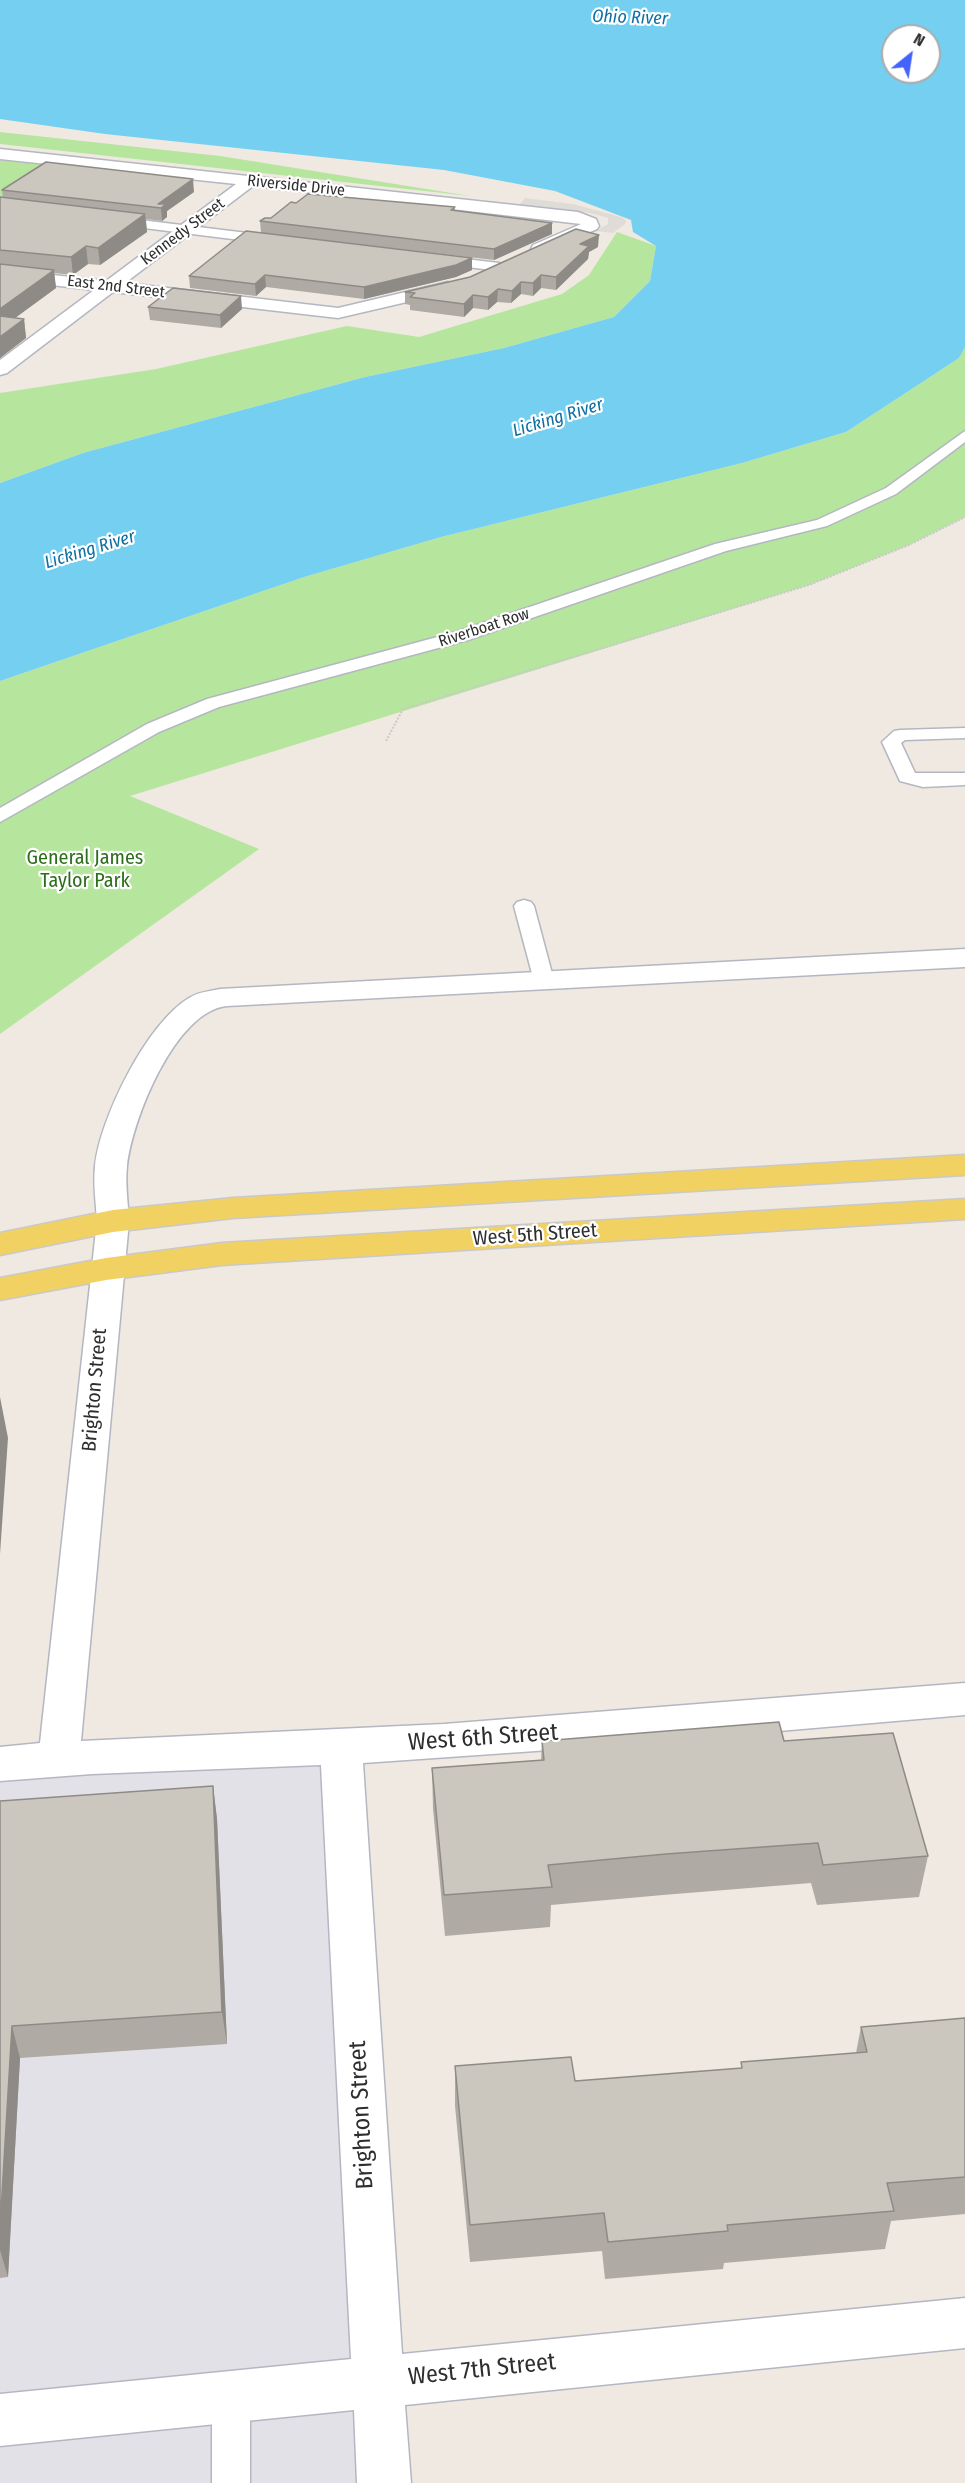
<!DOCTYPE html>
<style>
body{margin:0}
#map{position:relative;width:965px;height:2483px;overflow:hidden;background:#efe9e1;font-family:"Fira Sans Condensed",sans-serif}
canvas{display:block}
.north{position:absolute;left:881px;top:24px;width:60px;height:60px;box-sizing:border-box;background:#fff;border:2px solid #ababab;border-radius:50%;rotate:30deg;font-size:16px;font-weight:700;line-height:24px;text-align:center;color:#2e2e2e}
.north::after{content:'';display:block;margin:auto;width:21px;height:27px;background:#4264fb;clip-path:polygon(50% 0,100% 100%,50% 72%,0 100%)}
</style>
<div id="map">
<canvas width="965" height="2483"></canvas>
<div class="north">N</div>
</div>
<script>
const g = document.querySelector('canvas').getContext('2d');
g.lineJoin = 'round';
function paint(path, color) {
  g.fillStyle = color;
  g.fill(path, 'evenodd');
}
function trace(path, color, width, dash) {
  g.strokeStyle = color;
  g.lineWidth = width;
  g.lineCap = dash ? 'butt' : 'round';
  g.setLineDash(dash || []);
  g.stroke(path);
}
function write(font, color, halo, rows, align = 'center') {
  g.font = font + ' "Fira Sans Condensed",sans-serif';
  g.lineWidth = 4.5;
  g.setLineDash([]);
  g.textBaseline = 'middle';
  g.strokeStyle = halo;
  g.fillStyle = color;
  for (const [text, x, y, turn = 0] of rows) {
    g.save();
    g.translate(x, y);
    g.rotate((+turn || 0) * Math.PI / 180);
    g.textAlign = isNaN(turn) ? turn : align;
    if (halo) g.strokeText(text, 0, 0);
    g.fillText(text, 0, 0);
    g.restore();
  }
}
const industrial = new Path2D(`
 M341,1747L385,2483H0V1764Z`);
const green = new Path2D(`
 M0,132L220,156L470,196L0,144Z
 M0,160L52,166L0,199Z
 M617,232L656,246L650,281L614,317L504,348L365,377L83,453L0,483V393L156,369L347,326L419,337L562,294L589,275Z
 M965,347V517L909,545L809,585L130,796L259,849L0,1034V681L304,577L441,537L742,463L846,432L959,358Z`);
const plaza = new Path2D(`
 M525,198L573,204L621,217L626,220L625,224L613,233L595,231L608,224V218L590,213L519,205Z`);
const water = new Path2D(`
 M0,0H965V347L959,358L846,432L742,463L441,537L304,577L0,681V483L83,453L365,377L504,348L614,317L650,281L656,246L633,232L631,220L555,191L444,170L105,134L0,119ZM893,36H929V72H893Z`);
const path = new Path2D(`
 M386,741L403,709L809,585L909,545L965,517`);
const service = new Path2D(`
 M116,217L272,236L278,240L272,244L112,224V218Z
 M440,256L499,263L505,267L499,271L436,263L434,260Z
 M965,431V442L896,494L827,526L726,551L468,640L219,707L159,732L0,822V808L147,724L207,699L456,632L715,544L817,520L886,488Z
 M965,728V738L905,740L901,743L915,773H965V785L923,787L900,781L882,742L894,731L900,730Z
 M524,900L531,902L534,906L554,981L551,985H537L534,981L514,906L517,902Z
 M231,2376L244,2382L250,2395V2483H212V2395L218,2382Z`);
const minor = new Path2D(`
 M0,149L578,212L596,219L599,226L597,229L539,254L531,249L533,245L581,224L253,186L125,283L338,308L448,282L457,287L454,291L338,318L113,292L7,373L0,375V360L94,290L0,279V269L106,281L236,184L0,159Z
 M965,949V967L227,1006C175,1011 132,1120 127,1166C125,1184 128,1203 129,1221L81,1741L444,1724L965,1683V1715L593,1747L363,1763L402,2354L965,2298V2348L405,2405L411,2483H357L354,2410L0,2446V2394L351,2359L321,1765L92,1774L0,1781V1747L40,1743L97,1221C96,1203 93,1184 95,1166C100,1118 147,1023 189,998C198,992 210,991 220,989Z`);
const primary = new Path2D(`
 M965,1155V1175L233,1218L113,1232L0,1255V1233L113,1210L233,1198Z
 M965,1199V1219L222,1265L106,1280L0,1300V1278L106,1258L222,1243Z`);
const wall = new Path2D(`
 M2,190L194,192L167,211V217L162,221L146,219L147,232L100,265L88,264L73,275L54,273L56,288L15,318L24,319L26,338L0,358V197L3,198Z
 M296,203L455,207V211L552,223V234L494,260L261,233L260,221L271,218Z
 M598,247L589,252L588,259L556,290L541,288L533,296L521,294L511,303L497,302L488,310L473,308L464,317L410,310V305L405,304V292Z
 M472,270L456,277L364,299L266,287L256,296L190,288L189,276Z
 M148,307L242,309L221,328L150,320Z
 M542,1741H784L928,1856L919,1897L817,1905L811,1883L663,1895L551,1905L550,1927L445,1936L433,1809L432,1768L541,1760Z
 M213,1786L217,1819L227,2044L20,2058L8,2277L0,2278V1801Z
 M965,2018V2214L891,2221L885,2249L724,2263L723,2269L605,2279L602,2251L470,2262L455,2106V2066L575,2081L741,2068V2062L856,2053L861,2027Z`);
const shadedWall = new Path2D(`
 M193,179L194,192L167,211V217L162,221L161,208L158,204Z
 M145,214L147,232L100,265L98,248Z
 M552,223V234L494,260V249Z
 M599,235L598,247L589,252L588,259L556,290V277L580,244Z
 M86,246L88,264L73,275L71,257Z
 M472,258V270L456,277L364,299V287Z
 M54,270L56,288L0,329V309Z
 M265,275L266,287L256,296L255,284Z
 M541,275V288L533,296V283Z
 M521,282V294L511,303L512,291Z
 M498,289L497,302L488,310V297Z
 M473,295V308L464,317V304Z
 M241,296L242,309L221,328L220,315Z
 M24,319L26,338L0,358V337Z
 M0,1397L8,1438L0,1554Z
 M213,1786L217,1819L227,2044L222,2012Z
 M12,2026L20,2058L8,2277L0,2250V2228Z`);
const building = new Path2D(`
 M46,162L193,179L158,204H166L161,208L2,190Z
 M308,194L455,207L451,210L552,223L494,249L260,221L265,218H271L291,202L296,203Z
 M0,197L145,214L98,248L86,246L71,257L0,250Z
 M576,229L599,235L580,244L589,246L556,277L541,275L533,283L521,282L512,291L498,289L488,297L473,295L464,304L410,297L415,293L405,292L470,277Z
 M246,231L472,258L456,265L364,287L265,275L255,284L189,276Z
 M0,264L54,270L0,309Z
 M173,288L241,296L220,315L148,307Z
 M0,316L24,319L0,337Z
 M779,1722L784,1741L893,1733L928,1856L823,1865L818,1843L666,1854L548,1865L552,1887L444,1895L432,1768L544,1760L542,1741Z
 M213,1786L222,2012L12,2026L0,2228V1801Z
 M965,2018V2177L887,2183L894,2211L727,2225L728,2231L608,2242L604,2213L470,2225L455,2066L571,2057L575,2081L742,2068L741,2062L867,2052L861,2027Z`);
const farStreetnames = [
 ["Riverside Drive",296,186,6],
 ["Kennedy Street",183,232,-37],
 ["East 2nd Street",116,287,7],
 ["Riverboat Row",484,628,-18]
];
const farWaternames = [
 ["Ohio River",630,18,2],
 ["Licking River",558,418,-17],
 ["Licking River",90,550,-17]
];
const parkNames = [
 ["General James",85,858],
 ["Taylor Park",85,881]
];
const streetNames = [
 ["West 5th Street",535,1235,-4],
 ["Brighton Street",95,1390,-85]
];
const nearStreetnames = [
 ["West 6th Street",483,1738,-4],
 ["Brighton Street",362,2115,-93],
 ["West 7th Street",482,2370,-6]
];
paint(industrial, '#e3e1e8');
paint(green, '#b6e59e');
paint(plaza, '#dfdcd8');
paint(water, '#75cff0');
trace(service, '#b4b7c1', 3);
trace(minor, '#b4b7c1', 3);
trace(primary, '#c9c9c9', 3);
trace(path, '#c9c9c9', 2, [2, 1.5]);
paint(service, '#fff');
paint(minor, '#fff');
paint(primary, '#f2d163');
paint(wall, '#afaba4');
paint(shadedWall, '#8e8b86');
paint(building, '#cbc7bf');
trace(building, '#8e8b86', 1.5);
write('16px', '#2e2e2e', '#fff', farStreetnames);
write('italic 18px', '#0d6fa3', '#fff', farWaternames);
write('20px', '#2c6e1b', '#fff', parkNames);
write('20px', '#2e2e2e', '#fff', streetNames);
write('24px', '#2e2e2e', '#fff', nearStreetnames);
</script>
